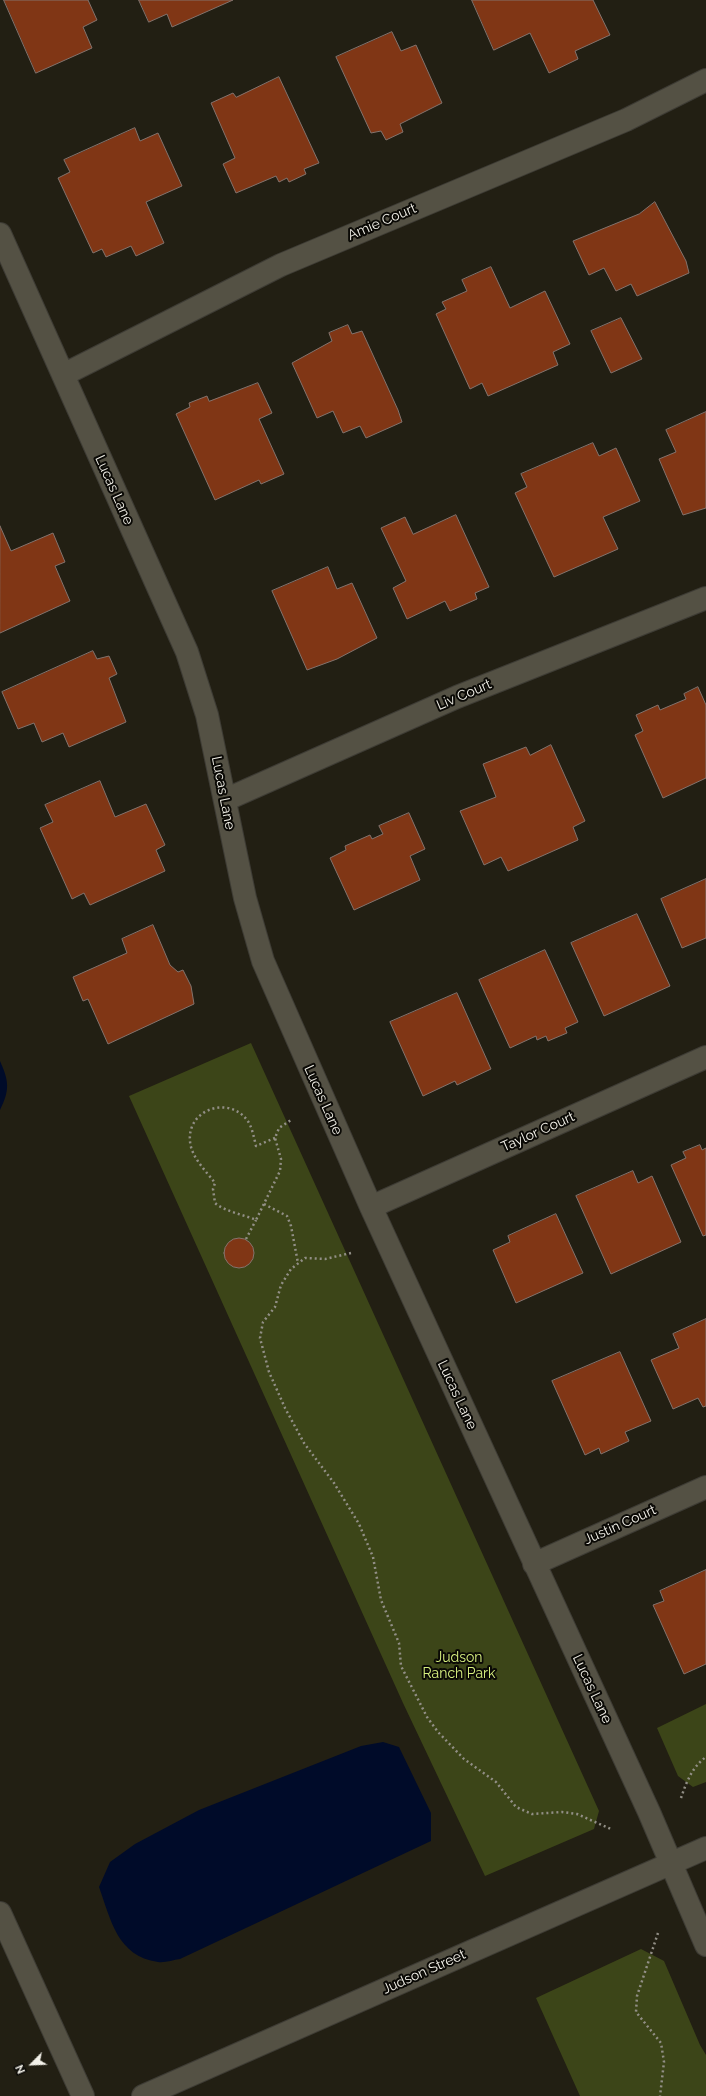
<!DOCTYPE html>
<style>
body{margin:0}
#map{position:relative;width:706px;height:2096px;overflow:hidden;background:#221f13;font-family:Raleway,sans-serif}
canvas{display:block}
.north{position:absolute;left:12px;top:2044px;width:40px;height:40px;-webkit-text-stroke:3px #0a0905;paint-order:stroke;rotate:246deg;font-size:11px;font-weight:700;line-height:16px;text-align:center;color:#f3f1e9}
.north::after{content:'';display:block;margin:auto;width:14px;height:18px;background:#f3f1e9;clip-path:polygon(50% 0,100% 100%,50% 72%,0 100%)}
</style>
<div id="map">
<canvas width="706" height="2096"></canvas>
<div class="north">N</div>
</div>
<script>
const g = document.querySelector('canvas').getContext('2d');
g.lineJoin = 'round';
function paint(path, color) {
  g.fillStyle = color;
  g.fill(path, 'evenodd');
}
function trace(path, color, width, dash) {
  g.strokeStyle = color;
  g.lineWidth = width;
  g.lineCap = dash ? 'butt' : 'round';
  g.setLineDash(dash || []);
  g.stroke(path);
}
function write(font, color, halo, rows, align = 'center') {
  g.font = font + ' Raleway,sans-serif';
  g.lineWidth = 4;
  g.setLineDash([]);
  g.textBaseline = 'middle';
  g.strokeStyle = halo;
  g.fillStyle = color;
  for (const [text, x, y, turn = 0] of rows) {
    g.save();
    g.translate(x, y);
    g.rotate((+turn || 0) * Math.PI / 180);
    g.textAlign = isNaN(turn) ? turn : align;
    if (halo) g.strokeText(text, 0, 0);
    g.fillText(text, 0, 0);
    g.restore();
  }
}
const green = new Path2D(`
 M251,1043L599,1811L594,1829L485,1876L403,1703L129,1096Z
 M706,1704V1782L693,1787L678,1776L657,1728Z
 M641,1949L664,1961L700,2045L706,2055V2096H580L536,1998Z`);
const water = new Path2D(`
 M0,1061C9,1081 10,1090 0,1110Z
 M383,1742L399,1747L431,1813V1841L180,1959C173,1960 165,1963 158,1962C117,1956 111,1920 99,1887L110,1862L135,1844L199,1810L361,1746Z`);
const building = new Path2D(`
 M4,0H88L97,20L83,27L92,48L36,73Z
 M139,0H233L172,27L167,14L149,22Z
 M472,0H593L610,35L575,51L578,59L549,73L530,33L494,50Z
 M392,32L401,51L416,45L442,103L400,124L403,132L386,140L381,131L371,133L336,57Z
 M279,77L319,163L304,169L306,174L289,182L287,178L279,182L276,176L236,193L223,164L235,158L211,103L233,93L236,97Z
 M135,128L140,141L158,133L182,186L146,202L164,243L136,256L131,246L106,257L102,249L93,253L58,178L70,172L64,160Z
 M655,202L686,261L689,273L637,296L631,284L616,291L604,268L589,275L573,241L639,214Z
 M491,267L510,308L545,291L570,344L553,352L558,365L488,396L482,383L470,389L436,314L446,309L442,302L467,291L462,280Z
 M621,318L642,359L611,373L591,331Z
 M348,325L352,334L362,331L398,410L402,422L366,438L360,426L343,433L333,411L317,418L292,363L332,341L329,333Z
 M258,383L272,413L259,419L284,474L261,484L259,480L215,500L176,414L190,407L189,403L207,396L209,401Z
 M706,412V508L683,515L659,459L676,452L666,430Z
 M593,443L599,456L616,448L640,501L603,517L618,549L554,577L515,493L527,487L521,474Z
 M456,515L489,587L475,593L477,599L450,611L445,601L407,619L393,588L406,581L381,528L405,517L413,534Z
 M0,526L11,551L53,533L65,562L55,566L70,601L0,633Z
 M328,567L337,589L352,583L377,638L337,659L307,670L272,591Z
 M93,651L97,659L109,656L117,674L109,678L126,722L69,747L63,733L42,742L34,723L18,729L2,692Z
 M698,687L706,705V778L663,798L635,735L643,731L636,715L658,705L660,710L686,699L684,694Z
 M551,745L585,821L573,827L578,840L508,871L501,857L484,865L460,811L496,797L483,764L526,747L530,755Z
 M100,781L115,817L146,804L165,845L156,850L165,871L90,905L84,893L72,899L40,828L53,822L45,805Z
 M409,813L425,849L410,856L420,880L354,910L330,858L346,850L345,846L370,835L372,839L383,834L379,826Z
 M706,879V938L682,948L661,899Z
 M637,914L670,986L604,1016L571,943Z
 M153,925L170,965L178,972L183,970L191,986L194,1004L108,1044L88,999L83,1001L73,977L127,953L122,939Z
 M545,950L578,1022L565,1028L567,1033L548,1041L546,1036L537,1040L536,1036L510,1048L479,980Z
 M457,993L491,1069L457,1085L455,1081L423,1096L390,1022Z
 M700,1145L702,1150L706,1148V1235L703,1236L671,1165L686,1158L683,1152Z
 M633,1171L638,1183L652,1176L681,1242L611,1274L576,1196Z
 M556,1214L583,1273L516,1303L493,1250L510,1242L508,1236Z
 M224 1253a15 15 0 1 1 30 0a15 15 0 1 1-30 0Z
 M706,1319V1406L703,1407L698,1398L673,1409L651,1360L679,1348L673,1334Z
 M620,1352L651,1421L625,1432L629,1441L601,1454L599,1448L585,1455L552,1381Z
 M706,1570V1664L684,1674L653,1605L664,1601L660,1591Z`);
const path = new Path2D(`
 M275,1138L256,1146C254,1138 252,1126 247,1120C228,1095 187,1110 190,1141C191,1157 206,1171 215,1183L213,1189L215,1203C226,1212 242,1214 256,1220L280,1171L281,1159L275,1138L279,1128L291,1120
 M264,1204L287,1216L291,1226L298,1263
 M246,1239L256,1220
 M351,1253L325,1259L305,1258L291,1269L281,1285L275,1307L263,1322L260,1338L269,1372L285,1408L304,1443L334,1483L359,1524L373,1557L381,1600L399,1643L401,1666L427,1717L438,1732L464,1759L496,1782L516,1807L532,1814L562,1812L577,1814L611,1829
 M681,1798C686,1783 692,1767 706,1757
 M658,1933L637,1996L636,2012L661,2043L664,2062L660,2096`);
const minor = new Path2D(`
 M0,234L187,652L207,715L245,898L263,961L371,1207L649,1812L706,1945
 M63,375L281,265L626,120L706,80
 M225,800L457,697L706,598
 M371,1207L706,1057
 M534,1564L706,1487
 M0,1913L83,2096
 M143,2096L706,1848`);
const streetNames = [
 ["Amie Court",382,222,-23],
 ["Lucas Lane",114,490,66],
 ["Liv Court",464,695,-23],
 ["Lucas Lane",223,793,79],
 ["Lucas Lane",323,1100,66],
 ["Taylor Court",538,1132,-24],
 ["Lucas Lane",457,1395,65],
 ["Justin Court",620,1525,-24],
 ["Lucas Lane",592,1689,65],
 ["Judson Street",424,1972,-24]
];
const parkNames = [
 ["Judson",459,1658],
 ["Ranch Park",459,1674]
];
paint(green, '#3c4518');
paint(water, '#000b29');
paint(building, '#803615');
trace(building, '#83736d', 1);
trace(minor, '#3e3c35', 24);
trace(path, '#928f86', 2.5, [2, 3]);
trace(minor, '#545144', 22);
write('14px', '#f3f1e9', '#0a0905', streetNames);
write('14px', '#d8f180', '#0a0905', parkNames);
</script>
